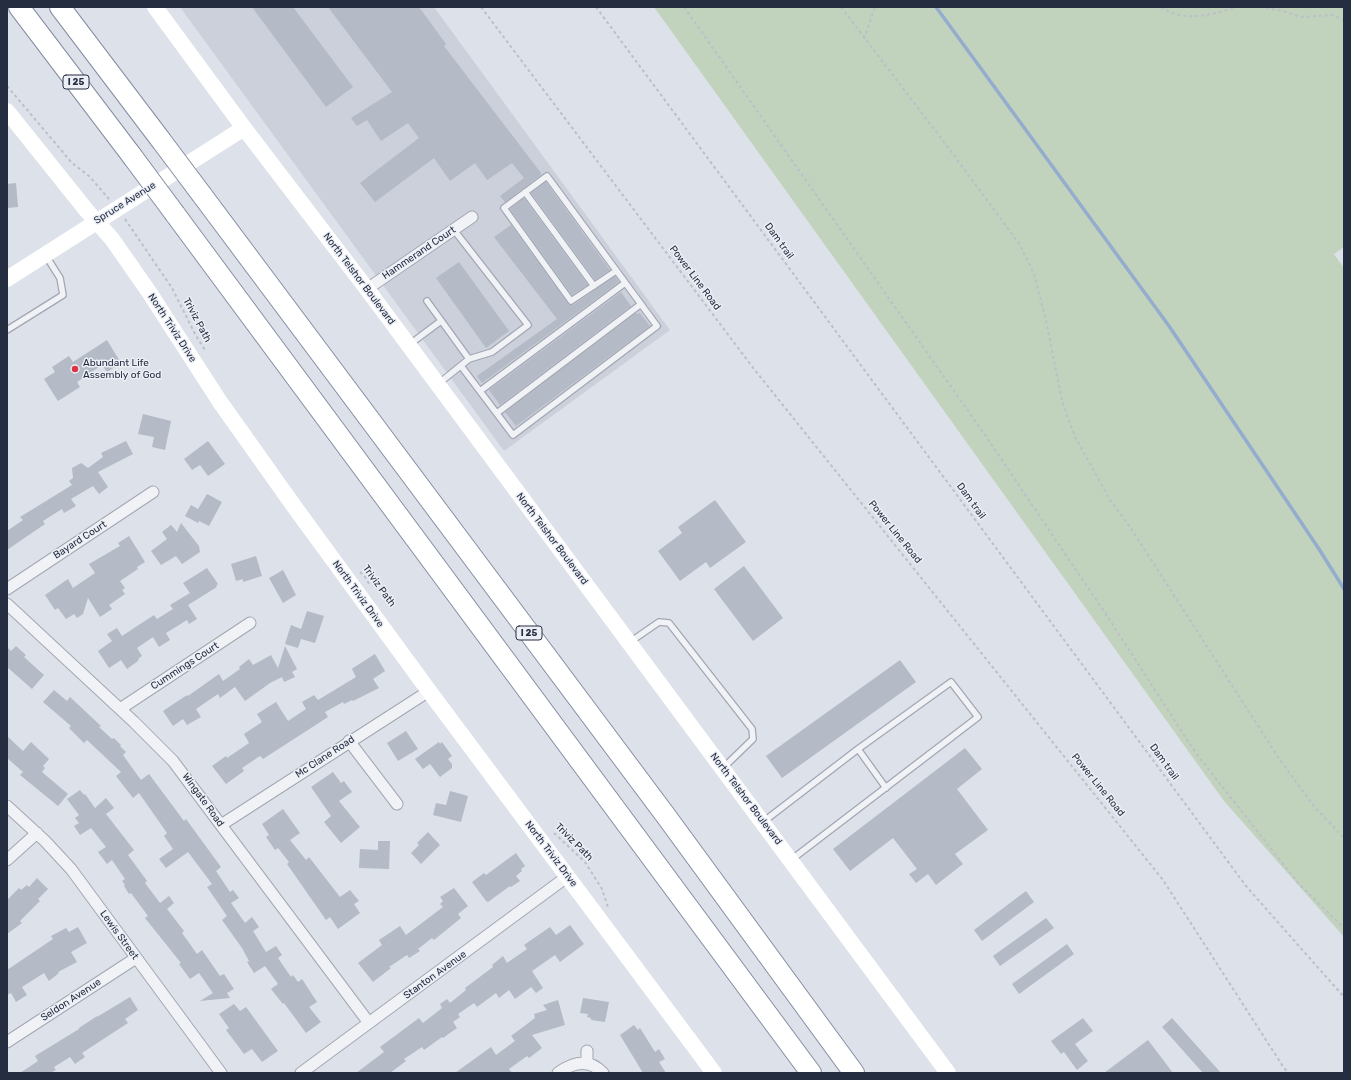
<!DOCTYPE html>
<style>
body{margin:0}
#map{position:relative;width:1351px;height:1080px;overflow:hidden;background:#dde1e9;font-family:Rubik,sans-serif}
canvas{display:block}
.frame{position:absolute;inset:0;border:8px solid #252d41;pointer-events:none}
</style>
<div id="map">
<canvas width="1351" height="1080"></canvas>
<div class="frame"></div>
</div>
<script>
const g = document.querySelector('canvas').getContext('2d');
g.lineJoin = 'round';
function paint(path, color) {
  g.fillStyle = color;
  g.fill(path, 'evenodd');
}
function trace(path, color, width, dash) {
  g.strokeStyle = color;
  g.lineWidth = width;
  g.lineCap = dash ? 'butt' : 'round';
  g.setLineDash(dash || []);
  g.stroke(path);
}
function write(font, color, halo, rows, align = 'center') {
  g.font = font + ' Rubik,sans-serif';
  g.lineWidth = 3;
  g.setLineDash([]);
  g.textBaseline = 'middle';
  g.strokeStyle = halo;
  g.fillStyle = color;
  for (const [text, x, y, turn = 0] of rows) {
    g.save();
    g.translate(x, y);
    g.rotate((+turn || 0) * Math.PI / 180);
    g.textAlign = isNaN(turn) ? turn : align;
    if (halo) g.strokeText(text, 0, 0);
    g.fillText(text, 0, 0);
    g.restore();
  }
}
const built = new Path2D(`
 M180,7H434L670,330L504,451Z`);
const green = new Path2D(`
 M654,7H1344V247L1334,254L1344,268V937L1224,801Z`);
const stream = new Path2D(`
 M936,7L1169,326L1319,549L1344,589`);
const building = new Path2D(`
 M252,7H293L353,87L326,107Z
 M328,7H419L446,44L444,46L541,173L540,174L541,175L505,202L500,196L524,178L512,163L487,180L475,163L450,181L434,158L375,202L360,183L419,138L408,123L381,141L367,120L357,126L351,118L392,92Z
 M546,182L610,270L595,280L531,193Z
 M16,183L18,207L7,208V184Z
 M524,198L588,285L572,295L510,209Z
 M511,225L569,305H573L615,276L619,282L482,383L477,376L557,319L494,237Z
 M459,262L509,331L486,348L436,278Z
 M621,292L631,306L500,405L489,390Z
 M636,313L637,314L640,313L650,326L516,426L505,412Z
 M107,340L121,363L107,372L102,365L77,382L80,387L58,401L44,379L55,372L52,367L69,356L73,362Z
 M143,414L171,421L165,450L152,447L154,437L138,434Z
 M126,441L133,454L98,472L108,487L99,494L93,486L71,499L76,506L64,513L62,509L43,521L45,524L7,550V531L23,520L20,517L72,485L69,481L73,478L72,468L81,463L88,468L103,457L101,453Z
 M208,441L225,464L208,476L200,465L192,470L184,459Z
 M207,494L222,502L209,526L199,521L198,523L185,516L191,505L198,509Z
 M715,500L746,542L710,568L706,562L680,581L658,551L682,533L678,527Z
 M181,523L199,546L200,552L182,564L176,556L161,565L151,551L167,539L162,532L171,525L177,532Z
 M129,536L145,562L137,567L138,569L120,581L125,588L122,590L125,594L109,605L112,609L100,617L88,598L83,614L77,618L74,614L66,619L58,608L55,610L45,595L68,579L73,588L95,573L89,564L120,546L118,543Z
 M256,556L262,576L243,582V579L236,581L231,564Z
 M744,566L783,618L753,641L714,589Z
 M207,568L218,584L216,586L217,587L188,605L197,619L189,624L187,620L166,633L170,640L159,647L153,637L137,648L142,656L139,658L138,661L127,669L121,660L109,668L98,651L112,641L107,634L117,628L122,636L154,615L157,619L173,609L170,605L190,593L183,583Z
 M283,570L296,595L283,603L269,578Z
 M307,611L324,616L315,643L301,639L298,648L285,644L291,625L301,629Z
 M16,646L26,655L24,657L44,675L32,689L7,667V647L11,651Z
 M285,646L297,669L292,672L295,677L284,682L282,677L270,683L245,701L235,687L220,698L218,694L196,709L201,717L187,725L183,719L173,726L163,711L187,695L188,696L219,674L223,681L240,669L239,667L249,659L253,665L271,655L278,668Z
 M375,654L385,671L373,679L379,688L353,701L352,700L344,704L343,702L325,712L328,717L263,759L260,756L242,768L244,771L226,784L212,766L226,756L227,758L249,743L244,734L262,722L257,714L276,702L288,721L306,709L302,702L314,695L318,700L356,677L352,669L353,668Z
 M900,660L916,682L782,778L766,756Z
 M54,690L67,701L70,697L101,726L99,727L112,739L114,738L121,745L120,746L126,752L123,755L141,780L149,774L184,821L186,819L221,867L216,871L230,892L233,890L239,898L231,903L245,923L252,917L259,927L253,931L266,952L276,946L282,955L278,958L291,977L293,975L298,982L302,979L317,1002L309,1007L321,1022L306,1033L284,1003L283,1004L271,989L278,984L265,966L254,973L247,962L249,961L242,948L222,920L227,916L207,887L212,884L188,852L166,868L159,859L173,849L164,836L167,833L139,793L133,798L116,776L121,772L87,740L84,743L69,728L71,726L43,702Z
 M406,731L418,749L398,761L387,743Z
 M7,736L23,751L31,742L49,759L43,766L45,768L42,772L68,794L58,806L20,775L23,772L7,758Z
 M439,742L440,744L442,742L452,756L448,759L452,764V768L440,777L430,764L423,769L415,759Z
 M965,748L982,769L957,789L988,830L955,854L963,864L936,885L928,874L916,883L909,874L917,869L893,838L850,871L833,849Z
 M333,772L341,783L344,781L352,792L339,801L360,827L341,843L324,822L331,816L311,787Z
 M80,790L84,795L85,794L95,808L106,798L114,808L106,814L134,850L128,855L147,881L145,883L160,903L169,896L174,903L167,909L184,931L182,933L197,954L202,950L220,976L224,974L234,989L227,993L230,998L200,1001L213,993L199,973L190,979L179,964L181,963L145,918L148,916L131,893L129,894L124,886L125,885L122,881L125,879L112,860L107,864L98,852L106,847L91,828L80,835L74,826L79,823L75,818L79,815L67,799Z
 M450,791L468,796L461,822L433,815L436,803L446,805Z
 M283,809L300,833L290,840L306,860L309,857L340,897L350,890L359,901L354,904L360,913L338,929L330,917L326,920L287,864L289,862L278,848L275,850L266,837L269,835L262,824Z
 M428,832L440,845L421,864L411,853L419,845L417,843Z
 M378,841H390L389,869L359,868L360,849L378,850Z
 M516,853L525,866L521,869L522,871L516,876L520,881L511,887L510,886L488,902L486,901L472,882L484,873L486,875Z
 M37,878L48,889L38,899L40,901L20,921L22,923L7,934V900L19,888L21,890L27,885L29,887Z
 M454,888L468,906L458,914L461,918L434,940L432,938L418,949L420,951L409,958L407,955L389,967L391,968L373,982L358,963L382,945L379,940L400,926L406,935L443,907L440,904L443,901L440,897Z
 M1026,891L1034,902L982,941L974,930Z
 M1046,918L1054,928L1000,966L993,956Z
 M570,925L584,944L560,962L555,955L532,971L543,988L536,993L531,987L515,999L509,990L499,998L496,993L477,1007L474,1003L458,1014L460,1017L453,1022L457,1028L443,1038L442,1037L424,1050L422,1047L404,1059L406,1061L390,1073H356L384,1052L380,1047L419,1018L423,1023L442,1008L440,1004L447,999L450,1003L466,990L465,988L493,967L492,965L503,956L507,963L527,949L524,945L550,927L556,935Z
 M78,927L87,943L71,952L77,962L58,972L59,973L49,981L44,973L22,987L27,995L16,1002L11,993L7,995V970L53,939L51,936L66,928L69,932Z
 M1067,944L1074,954L1019,994L1012,984Z
 M130,997L138,1010L125,1019L128,1023L82,1053L85,1057L75,1064L70,1057L54,1067L56,1070L50,1073H20L38,1061L35,1056L79,1029V1028L97,1016V1017Z
 M583,998L609,1002L605,1022L591,1020V1018L587,1017L588,1014L580,1013Z
 M558,1000L565,1025L532,1035L542,1048L529,1058L527,1056L509,1069L512,1073H455L491,1047L496,1055L515,1041L511,1036L535,1018L534,1014L547,1010L543,1005Z
 M234,1004L240,1011L246,1007L278,1051L262,1062L252,1049L244,1054L226,1030L229,1028L219,1014Z
 M1083,1018L1093,1031L1075,1044L1088,1061L1077,1070L1064,1052L1061,1054L1051,1041Z
 M1172,1018L1221,1073H1203L1162,1027Z
 M634,1025L638,1030L640,1028L655,1052L659,1049L665,1059L659,1062L666,1073H643L620,1035Z
 M1148,1040L1173,1073H1104Z`);
const path = new Path2D(`
 M481,7L754,369L1163,880L1284,1068L1289,1073
 M596,7L1246,886L1344,997
 M684,7L985,435L1111,622L1195,752L1298,883L1344,928
 M841,7L953,154L1020,245L1034,274L1046,320L1062,401L1075,437L1110,500L1130,527L1280,760L1313,805L1344,838
 M1161,7C1184,23 1212,15 1236,7
 M1260,7L1283,11L1301,17L1332,15L1344,20
 M864,39L875,7
 M7,86L72,163L89,176L109,199
 M125,219L172,288L195,334L206,352
 M360,572L366,578L369,584
 M554,833L585,862L602,889L608,907`);
const lane = new Path2D(`
 M525,192L594,286
 M454,230L528,325L492,352L469,359
 M427,301L469,359L438,384
 M7,330L63,295L60,278L46,256
 M410,344L441,321
 M461,366L513,435L657,326L547,176L504,208L571,301L616,271
 M480,391L625,283
 M497,413L641,304
 M630,642L659,622L669,623L752,729L753,739L723,768
 M858,749L886,788
 M763,822L858,749L951,682L978,717L791,860`);
const street = new Path2D(`
 M367,289L472,217
 M7,589L153,492
 M7,604L134,722L173,761L369,1023
 M120,709L250,623
 M349,741L397,804
 M7,806L45,841L71,869L221,1073
 M221,825L429,691
 M7,860L37,833
 M7,1042L136,958
 M587,1063V1051
 M301,1073L568,876
 M558,1073C573,1062 589,1058 603,1073`);
const secondary = new Path2D(`
 M155,7L244,128L367,289L948,1073
 M7,111L87,211L112,239L149,292L220,402L296,509L429,691L714,1073
 M7,279L244,128`);
const highway = new Path2D(`
 M19,7L132,156
 M60,7L160,139
 M202,195L666,816L854,1073
 M175,214L811,1073`);
const highwayBridge = new Path2D(`
 M160,139L202,195
 M132,156L175,214`);
const markers = [
 [75,369,4,"#dc3444"]
];
const shields = [
 [76,82,26],
 [529,633,26]
];
const shieldNames = [
 ["I 25",76,82],
 ["I 25",529,633]
];
const streetNames = [
 ["Spruce Avenue",125,203,-32],
 ["Dam trail",779,241,54],
 ["Hammerand Court",419,253,-34],
 ["Power Line Road",695,278,53],
 ["North Telshor Boulevard",359,279,53],
 ["Triviz Path",197,320,62],
 ["North Triviz Drive",172,328,57],
 ["Dam trail",971,501,54],
 ["Power Line Road",895,532,51],
 ["North Telshor Boulevard",552,539,53],
 ["Bayard Court",80,540,-33],
 ["Triviz Path",379,586,54],
 ["North Triviz Drive",358,594,54],
 ["Cummings Court",185,666,-33],
 ["Mc Clane Road",325,757,-33],
 ["Dam trail",1164,762,54],
 ["Power Line Road",1098,785,51],
 ["North Telshor Boulevard",746,799,53],
 ["Wingate Road",203,800,54],
 ["Triviz Path",574,842,45],
 ["North Triviz Drive",551,854,53],
 ["Lewis Street",119,935,54],
 ["Stanton Avenue",435,975,-36],
 ["Seldon Avenue",71,1000,-33]
];
const poiNames = [
 ["Abundant Life",83,363],
 ["Assembly of God",83,375]
];
paint(built, '#cbd0db');
paint(green, '#c2d3bd');
trace(stream, '#94accd', 3.5);
paint(building, '#b4bac6');
trace(lane, '#a2a7b3', 8);
trace(street, '#a2a7b3', 13);
trace(highway, '#838da1', 22);
trace(path, '#bbbfc7', 2, [3, 3]);
trace(lane, '#f0f2f6', 5.5);
trace(street, '#f0f2f6', 11);
trace(secondary, '#fff', 16);
trace(highway, '#fff', 20);
trace(highwayBridge, '#838da1', 22, []);
trace(highwayBridge, '#fff', 20);
for (const [x, y, r, color] of markers) {
  const dot = new Path2D();
  dot.arc(x, y, r, 0, 2 * Math.PI);
  g.fillStyle = color;
  g.fill(dot);
  trace(dot, '#ecf0f6', 1.5);
}
for (const [x, y, w] of shields) {
  const box = new Path2D();
  box.roundRect(x - w / 2, y - 7, w, 14, 3);
  g.fillStyle = '#ecf0f6';
  g.fill(box);
  trace(box, '#252d41', 1);
}
write('bold 9px', '#252d41', null, shieldNames);
write('10px', '#252d41', '#ecf0f6', streetNames);
write('10px', '#252d41', '#ecf0f6', poiNames, 'left');
</script>
